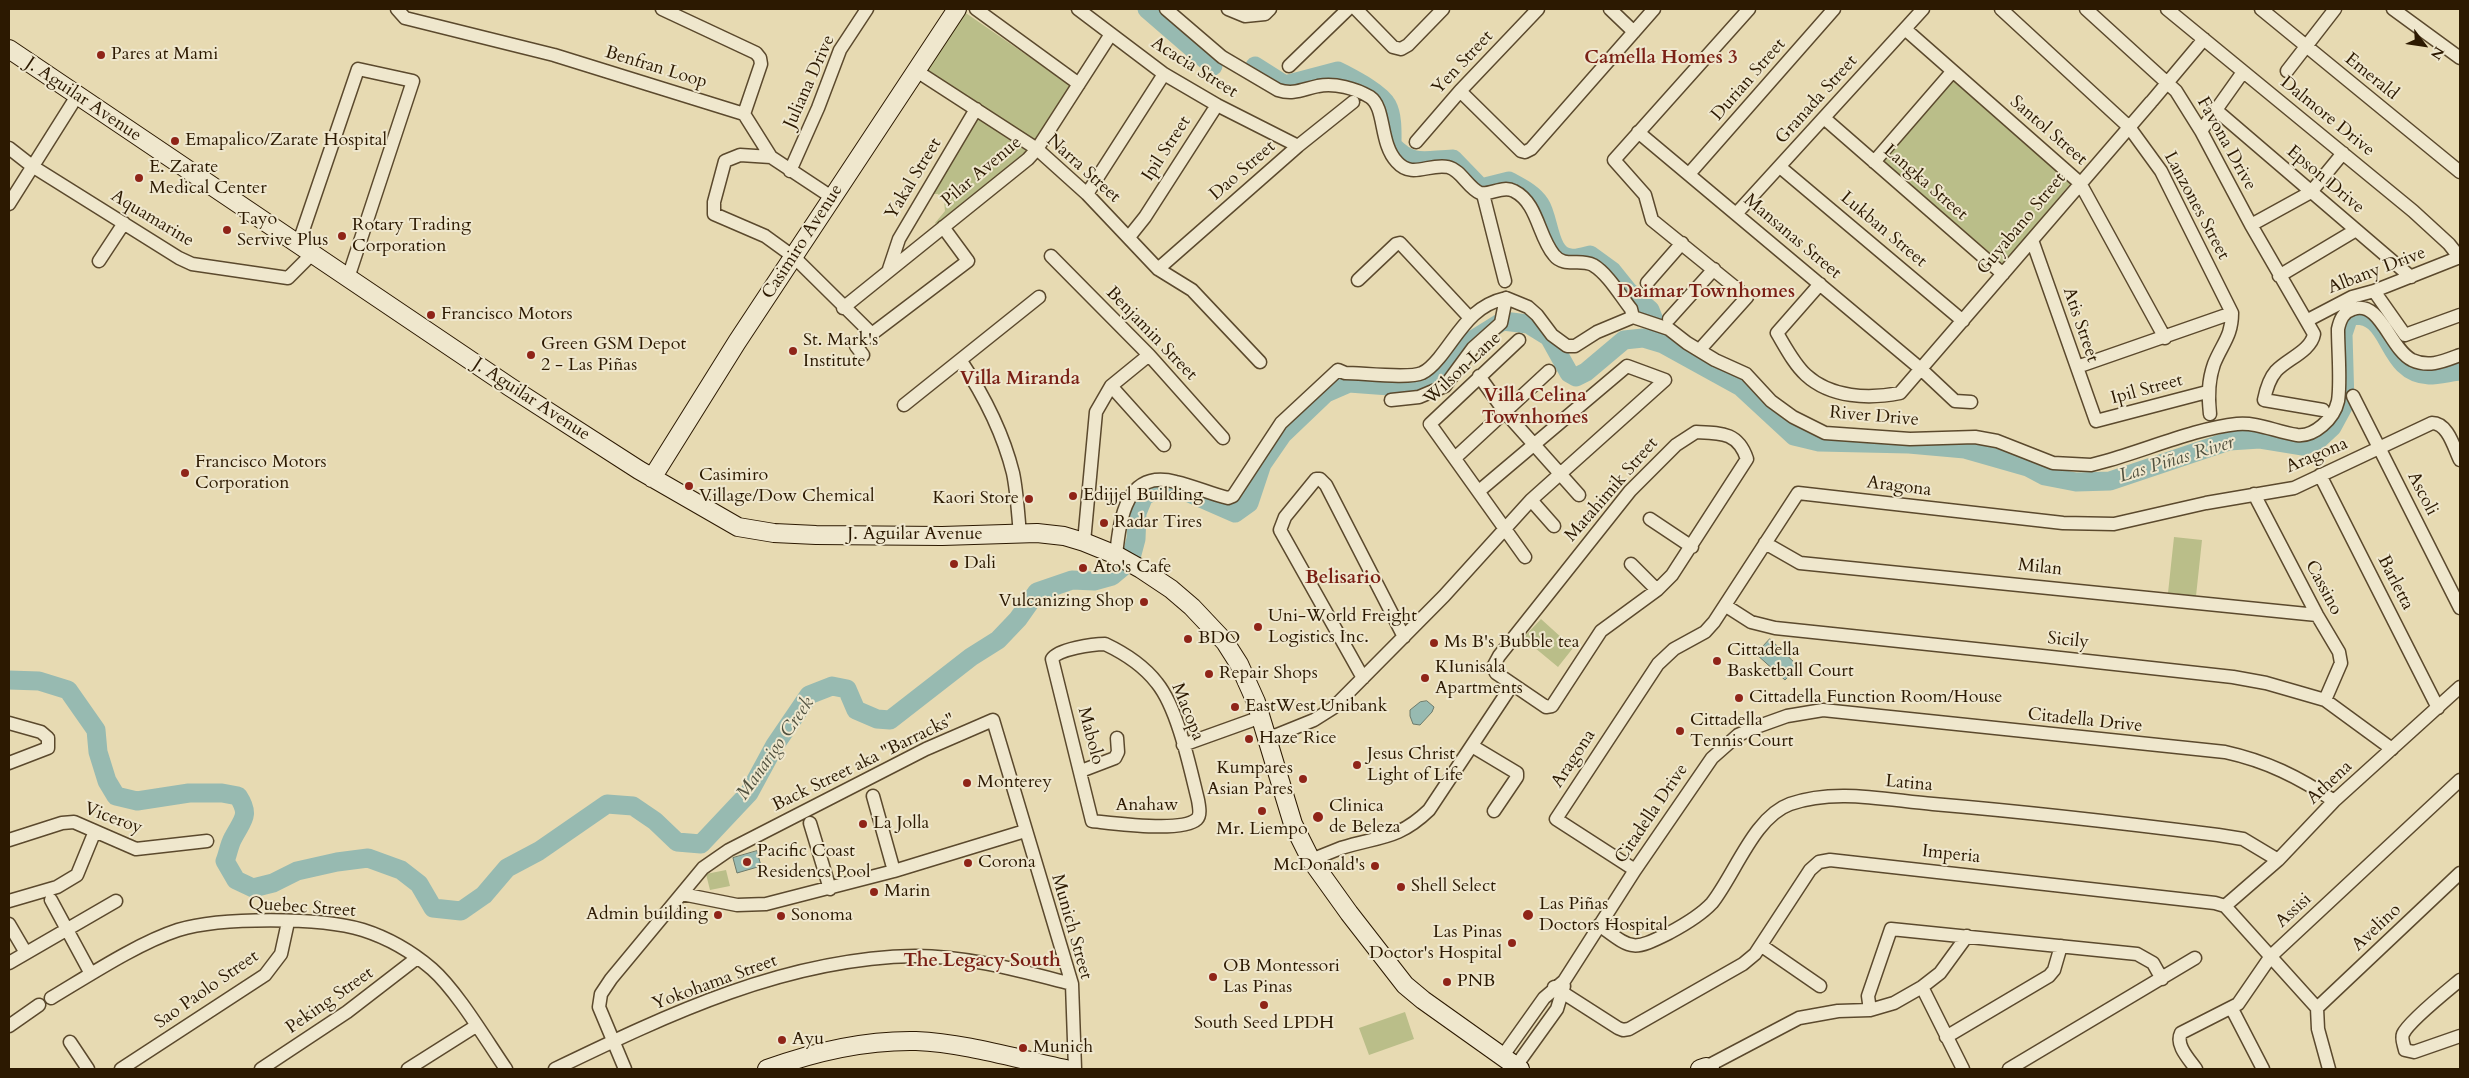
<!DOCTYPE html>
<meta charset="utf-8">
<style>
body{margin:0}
#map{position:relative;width:2469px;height:1078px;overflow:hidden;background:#e7dab2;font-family:Cardo,serif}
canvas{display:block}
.frame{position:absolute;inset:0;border:10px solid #2c1901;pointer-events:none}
.north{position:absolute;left:2399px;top:20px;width:50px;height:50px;-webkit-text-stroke:4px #efe7cd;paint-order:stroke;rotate:121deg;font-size:14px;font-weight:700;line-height:20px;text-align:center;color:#2c1901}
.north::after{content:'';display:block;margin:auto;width:18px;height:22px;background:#2c1901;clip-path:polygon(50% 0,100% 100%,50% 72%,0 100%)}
</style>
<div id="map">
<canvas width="2469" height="1078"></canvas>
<div class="frame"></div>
<div class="north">N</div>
</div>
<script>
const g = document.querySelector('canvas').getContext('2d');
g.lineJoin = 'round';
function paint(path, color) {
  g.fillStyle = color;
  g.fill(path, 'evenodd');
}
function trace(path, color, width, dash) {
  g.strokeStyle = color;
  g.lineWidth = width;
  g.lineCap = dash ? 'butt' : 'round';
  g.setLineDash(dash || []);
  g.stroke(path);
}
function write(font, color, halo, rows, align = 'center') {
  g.font = font + ' Cardo,serif';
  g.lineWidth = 4;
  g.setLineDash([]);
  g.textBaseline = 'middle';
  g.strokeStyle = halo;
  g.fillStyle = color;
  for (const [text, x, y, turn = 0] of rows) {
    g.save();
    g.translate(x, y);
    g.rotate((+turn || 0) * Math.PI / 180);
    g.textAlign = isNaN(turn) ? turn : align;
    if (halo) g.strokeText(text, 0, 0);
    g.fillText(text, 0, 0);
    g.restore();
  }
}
const green = new Path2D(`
 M960,9L1070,85L1035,142L922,68Z
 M1953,81L2071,183L2003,264L1883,160Z
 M979,116L1031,150L938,226L935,223L945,211L944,201L938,194H928Z
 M2174,537L2202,540L2196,596L2168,593Z
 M1541,619L1573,648L1558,667L1523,638Z
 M726,870L730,886L710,890L706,874Z
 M1405,1012L1414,1039L1369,1055L1359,1028Z`);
const water = new Path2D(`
 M1770,639L1798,666L1785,680L1756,654Z
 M1427,701L1434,707L1432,712L1420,725L1413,724L1410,716V710L1420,702Z
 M757,851L761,866L737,873L733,858Z`);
const river = new Path2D(`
 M1147,9L1213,66
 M1255,66L1285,85L1338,71C1351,78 1380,92 1387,105C1393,116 1392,133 1392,145C1413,167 1424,160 1453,159L1481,188L1509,181C1520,187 1533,193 1540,204C1550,219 1548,257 1571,258C1577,259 1585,256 1590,255L1612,271L1628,291L1650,310L1662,341
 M9,680L39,681L68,690L96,730L98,752L107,781L116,796L137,801L189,793H222L238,796C251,816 242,820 233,838C229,845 228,854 225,861L236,880L253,888L273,883L297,871L337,862L368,858L401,870L419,884L433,908L461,911L484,895L507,868L539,851L607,804L633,806L655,821L677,842L701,844L749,793L775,745L809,695L832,686L847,689L856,710L877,719L890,720L971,657L998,640L1018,619L1037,592L1072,580L1094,581L1112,576L1124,566L1132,554L1136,539L1137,513L1144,496L1161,488L1187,492L1235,513L1249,503L1262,464L1282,435L1326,393L1349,383L1403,387L1423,385L1435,376L1450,354L1503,321L1528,324L1549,337L1569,373L1576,377L1586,372L1624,340L1643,338L1663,344L1741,387L1794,436L1819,442L1909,444L1965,449L2028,467L2045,476L2076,482L2110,481L2229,441L2260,439L2303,446L2318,440L2332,427L2345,403L2343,334L2349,316C2394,308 2383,373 2429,375C2439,375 2450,372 2460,371`);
const street = new Path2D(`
 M397,9L405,18L554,55L744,114
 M662,9L756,53L760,58L761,64L744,114
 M976,9L1079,84
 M1078,9L1164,74L1217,105L1298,146
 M1166,9L1222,57L1278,90C1294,95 1303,89 1318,86C1335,83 1355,88 1370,97C1386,108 1379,143 1397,162C1412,179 1429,163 1448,167C1461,170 1468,188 1480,193C1491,195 1503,185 1514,191C1538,203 1538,236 1554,255C1564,268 1580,258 1593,265C1608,274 1620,295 1631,309L1633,317
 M1228,9L1245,16L1265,14L1270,9
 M1356,9L1393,47L1401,49L1408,45L1443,9
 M1610,9L1634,32
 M2001,9L2129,127L2161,171L2232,313C2232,336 2222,344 2214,364C2208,381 2208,396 2210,414
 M2086,9L2176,91L2201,131L2251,225L2314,334C2311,351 2287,359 2276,371C2269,379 2266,390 2264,400L2323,410
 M2167,9L2413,211L2449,244L2460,258
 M2261,9L2460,172
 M2393,9L2460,58
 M1905,29L2080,183L2165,338
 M1289,66L1348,9
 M915,70L1037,149L1087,194L1158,269L1192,290L1260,362
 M2287,71L2335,9
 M1460,91L1521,151L1525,152L1531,149L1654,9
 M2152,101L2204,39
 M2216,110L2411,277
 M744,114L771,157L833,198
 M1824,118L2003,274
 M2201,131L2243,72
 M1638,132L1922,370L1955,401L1971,402
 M1416,142L1460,91L1538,9
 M9,148L32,166L179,258L192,264L288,278L312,254
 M771,157L740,155L725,161L714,202V214L765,236L794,257L872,334
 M1874,162L1952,72
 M1780,167L1963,321
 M790,171L818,108L840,50L867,9
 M1689,174L1834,9
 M1087,194L1164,74
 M1483,194L1505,281
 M9,204L77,96
 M1736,214L1923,9
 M2251,225L2311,192L2343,153
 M1129,237L1145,217L1217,105
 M2032,240L2096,421L2207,392
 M298,245L358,69L413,81L348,278
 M1051,256L1149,355L1223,438
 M99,261L124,223
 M889,269L899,239L976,109
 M1158,269L1298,146L1353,102
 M2279,276L2356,230
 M1358,280L1396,244L1400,243L1469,317
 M1647,283L1682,243
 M1820,284L1777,333C1786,348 1794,364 1806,375C1831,398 1869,399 1900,393L2151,102
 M2374,291L2405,335L2460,315
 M843,308L1028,159L1037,149L1111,34
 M1669,319L1714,269
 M2308,320L2352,297L2374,291L2460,257
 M1519,340L1430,424L1525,557
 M1703,346L1747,297L1652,220L1645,195L1614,160L1749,9
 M863,355L856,346L968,261L943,227
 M961,361C983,394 1003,433 1013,473C1017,492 1018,514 1020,534
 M2077,367L2232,313
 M1479,376L1505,412L1579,495
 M1111,386L1164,445
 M2353,396L2460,608
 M1391,400L1419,397L1445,386L1473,348L1501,323L1506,298
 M904,405L1039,297
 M1696,432C1721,433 1738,432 1747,459L1672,575L1657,590L1601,631L1552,706L1546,707L1496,673L1493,667L1499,656L1630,491L1676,445Z
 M1455,458L1549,371
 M2320,475L2438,708
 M2254,494L2317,615L2339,652L2341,663L2325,700
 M1531,500L1554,526
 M1650,519L1692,547
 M1084,542L1096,412L1111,386L1149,355
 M1765,543L1800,563L2317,615
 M1116,555C1120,518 1126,469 1176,482C1194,486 1211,494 1228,498L1233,496L1281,423L1338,370L1345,373C1362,373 1409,379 1422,373C1429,370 1434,364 1439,358C1460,332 1471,306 1506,298L1528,307L1537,315L1552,335L1567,346H1575L1597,332L1633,317L1669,329L1687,343L1715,360L1746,374L1771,401L1793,417L1825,433L1910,439L1975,437L1997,441L2053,463L2091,465L2106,461C2146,450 2197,428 2237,424C2258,422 2276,432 2297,435C2314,437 2334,419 2338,401C2341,382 2338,350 2338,329C2340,320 2343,312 2353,309C2380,299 2390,349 2412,360C2429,368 2444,361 2460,355
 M1631,564L1657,590
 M1726,606L1751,622L1775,628L2042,656L2233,677L2266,683L2325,700L2392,749
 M1105,644C1124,653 1144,666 1157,683C1178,709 1190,768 1198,800C1199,806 1201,815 1197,819C1182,833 1112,823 1092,821L1052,659C1058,649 1093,644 1105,644Z
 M1363,678L1280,530L1285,517L1316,479H1320L1326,485L1404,637
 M9,723L41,732L48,738V748L9,763
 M1267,739L1314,720L1333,708L1444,596L1531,500L1665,380L1627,366L1479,491
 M1183,745L1261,717
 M1472,746L1517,773V777L1494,811
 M1081,771L1115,758L1118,752L1117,738
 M873,796L894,871
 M810,823L830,889
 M9,840L62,823L74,822L136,849L207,841
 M1311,860C1321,856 1331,852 1341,848C1379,836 1398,840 1429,810L1512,685
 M1635,870L1556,819L1658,664L1674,649L1705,632L1714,622L1798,493L2063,523L2114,524L2206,503L2294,488L2432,423C2448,423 2454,448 2460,460
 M682,894L737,905L766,904L894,871L1025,831
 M51,900L91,974
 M9,901L57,887L77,875L95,831
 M2225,906L2278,860L2334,801L2460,687
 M9,924L26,953
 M1599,925C1632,949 1631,952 1669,933C1684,925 1700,916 1712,903C1735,874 1754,817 1790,804C1835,788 1886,800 1933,804C2028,812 2123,823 2218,835L2243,839L2278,860
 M1762,946L1820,986
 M9,963L116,901
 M2460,980C2448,990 2408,1022 2403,1034C2401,1039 2404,1045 2405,1050L2414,1052L2460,1036
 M1554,987L1618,1028L1623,1030L1629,1029L1743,964L1755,954L1810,870L1819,862L1830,860L2215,903L2225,906L2317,1008L2318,1029L2329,1069
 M1922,987L1963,1069
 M51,998C88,976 138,943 178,930C220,917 321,917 363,930C388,938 411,951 432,969C457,991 486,1040 506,1069
 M2317,1008L2460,873
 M2232,1009L2263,1069
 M1870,1010L1868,996L1891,929L2137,954L2153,963L2162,979
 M9,1026L39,1005
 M1946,1037L2049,976L2054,970L2061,946
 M70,1042L88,1069
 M1502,1057L1544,998L1564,981L1635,870L1712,758L1738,735L1759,726L1787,716L1823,710L2225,752C2266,761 2299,777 2334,801
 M1516,1066L1557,1009L1564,986
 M1706,1067L1799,1018L1838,1011L1870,1010L1894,1003L1922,987L1940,973L1967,936
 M121,1069L265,975L281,954L288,922
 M261,1069L347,1012L417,958
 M408,1069L476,1026
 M555,1069C669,1014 786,958 915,956C968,956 1021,971 1072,984
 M625,1069L599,1007L601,994L611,979L703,868L729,850L926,749L993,720L1072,984L1075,1069
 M2009,1069L2195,958
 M2196,1069C2189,1059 2175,1045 2181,1033L2238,1004L2271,956L2460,780`);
const secondary = new Path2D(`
 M9,49L510,387L639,470L738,527L774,533L816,535L942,536L1037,533L1064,536L1084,542L1116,555L1141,569L1171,589L1192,607L1225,642L1239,664L1256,702L1293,824L1311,860L1349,913L1405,985L1423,1000L1520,1069
 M652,478L737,342L957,9
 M767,1069C814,1052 865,1040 916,1041C966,1043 1017,1059 1066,1069
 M1700,1069L1706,1067L1710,1069`);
const markers = [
 [101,55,5,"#8f2418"],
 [175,141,5,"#8f2418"],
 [139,178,5,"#8f2418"],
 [227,230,5,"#8f2418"],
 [342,236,5,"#8f2418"],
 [431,315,5,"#8f2418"],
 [793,351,5,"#8f2418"],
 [531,355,5,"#8f2418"],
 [185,473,5,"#8f2418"],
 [689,486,5,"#8f2418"],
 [1073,496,5,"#8f2418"],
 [1029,499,5,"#8f2418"],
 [1104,523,5,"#8f2418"],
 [954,564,5,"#8f2418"],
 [1083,568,5,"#8f2418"],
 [1144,602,5,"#8f2418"],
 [1258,627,5,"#8f2418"],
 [1188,639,5,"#8f2418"],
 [1434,643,5,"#8f2418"],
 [1717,661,5,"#8f2418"],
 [1209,674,5,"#8f2418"],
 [1425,678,5,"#8f2418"],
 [1739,698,5,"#8f2418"],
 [1235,707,5,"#8f2418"],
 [1680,731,5,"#8f2418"],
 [1249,739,5,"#8f2418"],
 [1357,765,5,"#8f2418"],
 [1303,779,5,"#8f2418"],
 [967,783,5,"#8f2418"],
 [1262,811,5,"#8f2418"],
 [1318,817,6,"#8f2418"],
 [863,824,5,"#8f2418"],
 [747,862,5,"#8f2418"],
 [968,863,5,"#8f2418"],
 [1375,866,5,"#8f2418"],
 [1401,887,5,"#8f2418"],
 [874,892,5,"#8f2418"],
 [718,915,5,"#8f2418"],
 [1528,915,6,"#8f2418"],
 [781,916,5,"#8f2418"],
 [1512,943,5,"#8f2418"],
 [1213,977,5,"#8f2418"],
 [1447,982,5,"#8f2418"],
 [1264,1005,5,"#8f2418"],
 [782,1040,5,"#8f2418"],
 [1023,1048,5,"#8f2418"]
];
const poiNames = [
 ["Pares at Mami",111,55],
 ["Emapalico/Zarate Hospital",185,141],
 ["E. Zarate",149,168],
 ["Medical Center",149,189],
 ["Tayo",237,220],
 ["Servive Plus",237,241],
 ["Rotary Trading",352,226],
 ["Corporation",352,247],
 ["Francisco Motors",441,315],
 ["St. Mark's",803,341],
 ["Institute",803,362],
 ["Green GSM Depot",541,345],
 ["2 - Las Piñas",541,366],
 ["Francisco Motors",195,463],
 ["Corporation",195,484],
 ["Casimiro",699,476],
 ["Village/Dow Chemical",699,497],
 ["Edijjel Building",1083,496],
 ["Kaori Store",1019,499,"right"],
 ["Radar Tires",1114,523],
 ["Dali",964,564],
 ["Ato's Cafe",1093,568],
 ["Vulcanizing Shop",1134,602,"right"],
 ["Uni-World Freight",1268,617],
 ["Logistics Inc.",1268,638],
 ["BDO",1198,639],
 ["Ms B's Bubble tea",1444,643],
 ["Cittadella",1727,651],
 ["Basketball Court",1727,672],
 ["KIunisala",1435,668],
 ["Apartments",1435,689],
 ["Repair Shops",1219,674],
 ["Cittadella Function Room/House",1749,698],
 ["EastWest Unibank",1245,707],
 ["Cittadella",1690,721],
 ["Tennis Court",1690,742],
 ["Haze Rice",1259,739],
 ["Jesus Christ",1367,755],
 ["Light of Life",1367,776],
 ["Kumpares",1293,769,"right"],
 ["Asian Pares",1293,790,"right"],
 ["Monterey",977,783],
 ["Clinica",1329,807],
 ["de Beleza",1329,828],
 ["La Jolla",873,824],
 ["Mr. Liempo",1262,830,"center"],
 ["Pacific Coast",757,852],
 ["Residencs Pool",757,873],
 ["Corona",978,863],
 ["McDonald's",1365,866,"right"],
 ["Shell Select",1411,887],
 ["Marin",884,892],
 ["Las Piñas",1539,905],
 ["Doctors Hospital",1539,926],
 ["Admin building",708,915,"right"],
 ["Sonoma",791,916],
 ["Las Pinas",1502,933,"right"],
 ["Doctor's Hospital",1502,954,"right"],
 ["OB Montessori",1223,967],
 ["Las Pinas",1223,988],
 ["PNB",1457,982],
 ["South Seed LPDH",1264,1024,"center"],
 ["Ayu",792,1040],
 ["Munich",1033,1048]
];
const streetNames = [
 ["Yen Street",1463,63,-47],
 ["Benfran Loop",656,68,17],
 ["Acacia Street",1194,68,32],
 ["Emerald",2371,77,39],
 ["Durian Street",1749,80,-49],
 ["Juliana Drive",810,82,-66],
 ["J. Aguilar Avenue",83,100,34],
 ["Granada Street",1817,100,-48],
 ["Dalmore Drive",2327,117,39],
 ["Santol Street",2048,131,41],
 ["Favona Drive",2226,144,61],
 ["Ipil Street",1167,149,-57],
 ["Narra Street",1083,169,42],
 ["Dao Street",1243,171,-41],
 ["Pilar Avenue",982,172,-40],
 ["Yakal Street",914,179,-59],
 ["Epson Drive",2325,180,40],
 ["Langka Street",1925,183,41],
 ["Lanzones Street",2196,206,62],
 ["Aquamarine",152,219,31],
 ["Guyabano Street",2022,224,-50],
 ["Lukban Street",1883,230,40],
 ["Mansanas Street",1792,237,40],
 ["Casimiro Avenue",803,242,-57],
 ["Albany Drive",2377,271,-21],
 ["Atis Street",2080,325,71],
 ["Benjamin Street",1151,334,46],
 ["Wilson Lane",1463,369,-43],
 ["Ipil Street",2147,390,-15],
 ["J. Aguilar Avenue",531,400,33],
 ["River Drive",1874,417,5],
 ["Aragona",2317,456,-23],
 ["Aragona",1899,487,7],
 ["Matahimik Street",1612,490,-49],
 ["Ascoli",2422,494,63],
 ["J. Aguilar Avenue",915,535],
 ["Milan",2040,568,6],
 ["Barletta",2395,583,63],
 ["Cassino",2323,588,62],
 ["Sicily",2068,641,6],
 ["Macopa",1187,712,68],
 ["Citadella Drive",2085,721,6],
 ["Mabolo",1090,736,75],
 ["Aragona",1574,759,-57],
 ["Back Street aka \"Barracks\"",864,763,-26],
 ["Athena",2330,783,-43],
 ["Latina",1909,784,5],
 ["Anahaw",1147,806],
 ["Citadella Drive",1652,814,-56],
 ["Viceroy",113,819,20],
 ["Imperia",1951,855,6],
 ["Quebec Street",302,908,4],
 ["Assisi",2294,911,-43],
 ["Munich Street",1071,927,74],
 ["Avelino",2377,928,-43],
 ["Yokohama Street",715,983,-20],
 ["Sao Paolo Street",207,990,-35],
 ["Peking Street",330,1001,-35]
];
const neighbourhoodNames = [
 ["Camella Homes 3",1661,59],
 ["Daimar Townhomes",1706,293],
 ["Villa Miranda",1020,380],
 ["Villa Celina",1535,397],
 ["Townhomes",1535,419],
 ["Belisario",1343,579],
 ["The Legacy South",982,962]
];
const waterNames = [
 ["Las Piñas River",2177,460,-17],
 ["Manarigo Creek",776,749,-55]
];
paint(green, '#babe89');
paint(water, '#97bab1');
trace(water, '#6c7a6b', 1);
trace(river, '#97bab1', 19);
trace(street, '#5b492d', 15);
trace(secondary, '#2c1901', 20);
trace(street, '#efe7cd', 12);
trace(secondary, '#efe7cd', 18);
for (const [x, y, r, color] of markers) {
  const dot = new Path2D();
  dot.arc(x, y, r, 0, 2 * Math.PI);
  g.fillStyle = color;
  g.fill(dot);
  trace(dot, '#efe7cd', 2);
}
write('18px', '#2c1901', '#efe7cd', poiNames, 'left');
write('18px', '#2c1901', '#efe7cd', streetNames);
write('bold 19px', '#7a1f14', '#efe7cd', neighbourhoodNames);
write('italic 19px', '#51513f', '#efe7cd', waterNames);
</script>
